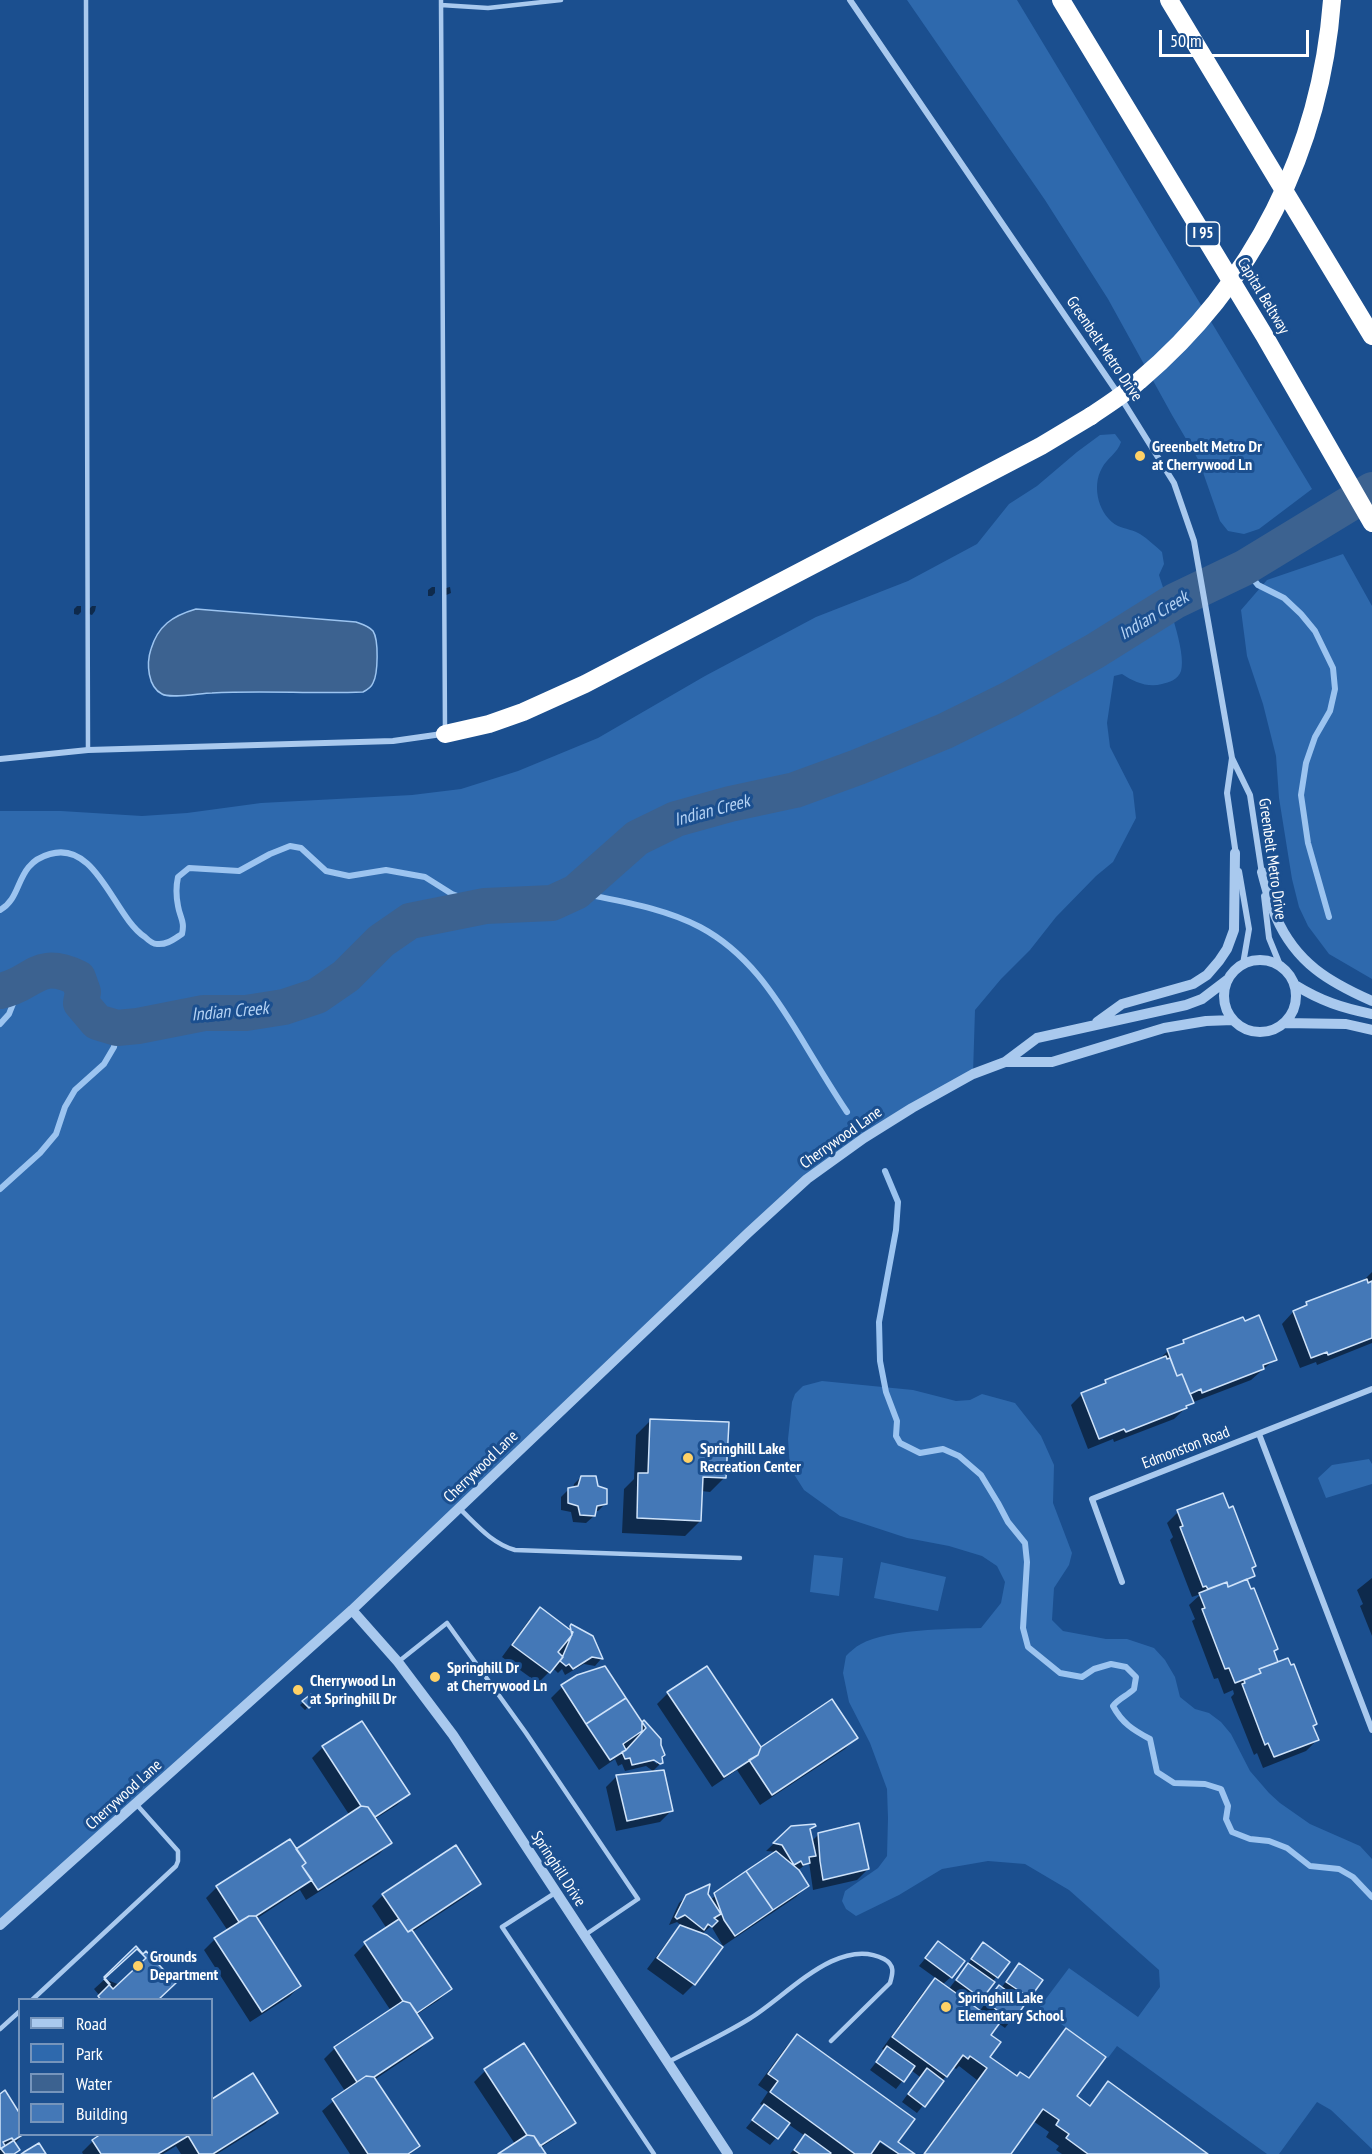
<!DOCTYPE html>
<style>
body{margin:0}
#map{position:relative;width:1372px;height:2154px;overflow:hidden;background:#1b4f8f;font-family:"PT Sans Narrow",sans-serif}
canvas{display:block}
.legend{position:absolute;left:18px;top:1998px;width:195px;height:138px;box-sizing:border-box;background:#1b4f8f;border:2px solid #7695bc;margin:0;padding:8px 10px;list-style:none;font-size:18px;color:#fff}
.legend li{display:flex;align-items:center;gap:12px;height:30px}
.legend b{width:30px;border:2px solid #7695bc}
.scale{position:absolute;left:1159px;top:30px;width:150px;height:27px;box-sizing:border-box;border:3px solid #fff;border-top:0;padding-left:8px;font-size:18px;line-height:21px;white-space:nowrap;color:#fff;-webkit-text-stroke:4px #1b4f8f;paint-order:stroke}
</style>
<div id="map">
<canvas width="1372" height="2154"></canvas>
<ul class="legend">
<li><b style="height:8px;background:#a9c9ee"></b>Road</li>
<li><b style="height:16px;background:#2e69ad"></b>Park</li>
<li><b style="height:16px;background:#3c6290"></b>Water</li>
<li><b style="height:16px;background:#4478b7"></b>Building</li>
</ul>
<div class="scale">50 m</div>
</div>
<script>
const g = document.querySelector('canvas').getContext('2d');
g.lineJoin = 'round';
function paint(path, color) {
  g.fillStyle = color;
  g.fill(path, 'evenodd');
}
function trace(path, color, width, dash) {
  g.strokeStyle = color;
  g.lineWidth = width;
  g.lineCap = dash ? 'butt' : 'round';
  g.setLineDash(dash || []);
  g.stroke(path);
}
function write(font, color, halo, rows, align = 'center') {
  g.font = font + ' "PT Sans Narrow",sans-serif';
  g.lineWidth = 6;
  g.setLineDash([]);
  g.textBaseline = 'middle';
  g.strokeStyle = halo;
  g.fillStyle = color;
  for (const [text, x, y, turn = 0] of rows) {
    g.save();
    g.translate(x, y);
    g.rotate((+turn || 0) * Math.PI / 180);
    g.textAlign = isNaN(turn) ? turn : align;
    if (halo) g.strokeText(text, 0, 0);
    g.fillText(text, 0, 0);
    g.restore();
  }
}
const green = new Path2D(`
 M907,0H1017L1312,489L1259,529L1244,534L1228,531L1220,521L1199,461L1172,415L1108,299L1045,200Z
 M1115,434L1121,442C1117,454 1107,458 1102,468C1091,487 1099,516 1118,526C1125,529 1134,530 1140,534C1148,539 1155,546 1162,552L1164,564L1159,575C1165,595 1187,652 1181,671C1178,680 1169,682 1162,684C1148,688 1134,682 1122,674L1114,676L1107,723L1110,747L1133,792L1136,818L1113,862L1096,876L1056,917L1030,950L1001,979L975,1010L973,1074L833,1159L352,1610L0,1925V811H61L142,816L187,813L261,803L412,795L461,789L518,771L598,738L705,676L816,617L908,581L977,544L1009,504L1037,486L1077,452L1100,435Z
 M1343,554L1372,606V979L1329,954L1308,926L1299,907L1292,879L1279,798L1276,756L1263,704L1247,656L1241,610L1267,580Z
 M822,1381L913,1390L956,1401L970,1400L982,1394L1015,1403L1041,1436L1054,1465L1053,1503L1072,1553L1069,1565L1054,1588L1052,1620L1063,1631L1106,1639H1127L1154,1648L1165,1660L1175,1677L1180,1697L1195,1709L1209,1713L1221,1722L1231,1734L1250,1771L1269,1793L1280,1803L1310,1824L1360,1846L1372,1859V2149L1331,2110L1317,2102L1279,2154H1267L1117,2046L1108,2058L1039,2008L1069,1968L1138,2017L1160,1987L1159,1970L1069,1890L1025,1864L988,1861L942,1869L899,1895L856,1916L846,1909L842,1901L845,1891L878,1868L887,1856L888,1818L887,1789L870,1743L849,1702L843,1673L846,1656C850,1652 855,1647 861,1644C889,1629 948,1629 981,1628L1001,1603L1005,1582L997,1566L982,1556L949,1546L907,1538L840,1516L804,1490L790,1468L788,1439L792,1402L795,1394L803,1386Z
 M1369,1459L1372,1464V1484L1326,1498L1318,1478L1332,1465Z
 M814,1555L843,1558L839,1596L810,1592Z
 M881,1562L946,1577L938,1611L874,1598Z`);
const water = new Path2D(`
 M196,609L356,622C362,624 369,626 373,631C379,640 378,674 373,683C371,688 367,690 363,692C312,694 262,690 212,693C201,693 170,699 162,694C148,687 146,664 151,649C158,626 172,616 196,609Z`);
const shadow = new Path2D(`
 M432,587H435V593L432,596H428V590Z
 M450,587L451,593L444,596L446,588Z
 M77,606H81V612L78,615L74,614V609Z
 M92,606H96L95,611L92,615L89,614V609Z
 M1372,1272V1343L1317,1365L1316,1362L1300,1368L1282,1324L1293,1312L1301,1309L1307,1304L1364,1280Z
 M1184,1342L1275,1359L1251,1380L1191,1403L1174,1419L1114,1442L1113,1439L1088,1449L1071,1405L1082,1394L1100,1387L1106,1381L1157,1361L1168,1351L1179,1346Z
 M651,1420L725,1477L710,1492L701,1491L700,1521L685,1536L622,1533L624,1489L634,1479L636,1435Z
 M581,1477L605,1504L598,1511H594V1516L586,1523L573,1522L571,1512L561,1510V1497L569,1489H573L574,1484Z
 M1178,1512L1251,1569L1253,1575L1246,1582L1277,1664L1316,1724L1312,1727L1317,1740L1306,1751L1263,1768L1257,1753L1254,1755L1231,1697L1234,1694L1233,1690L1224,1694L1218,1678L1214,1679L1192,1621L1195,1619L1189,1605L1201,1594L1192,1597L1170,1540L1173,1537L1167,1523Z
 M1372,1578V1636L1360,1606L1363,1604L1357,1590Z
 M540,1609L567,1630L571,1626L601,1659L595,1666L584,1664L565,1675L562,1669L558,1673L553,1668L538,1683L502,1657L529,1620Z
 M706,1668L760,1749L856,1738L845,1749L760,1805L737,1770L712,1787L657,1704L668,1693Z
 M578,1676L639,1720L640,1718L660,1740L661,1763L653,1771L646,1766L625,1771L622,1764L618,1766L615,1759L599,1770L551,1698L562,1687ZM647,1757L657,1761V1764Z
 M311,1696L315,1700L305,1710L300,1705Z
 M323,1747L408,1794L397,1805L375,1819L390,1843L379,1854L306,1900L300,1890L256,1919L300,1986L289,1997L250,2022L204,1950L215,1939L228,1931L206,1898L217,1887L296,1851L350,1816L312,1758Z
 M617,1776L671,1811L660,1822L616,1831L606,1787Z
 M815,1826L810,1831L811,1842L819,1834L868,1869L857,1880L813,1890L809,1862L797,1871L807,1886L796,1897L723,1946L711,1926L703,1933L700,1931L698,1933L694,1984L683,1995L647,1969L670,1938L682,1926L677,1922L669,1925L679,1903L687,1896L706,1894L710,1900L777,1852L766,1851L791,1827Z
 M479,1884L468,1895L412,1932L450,1989L439,2000L416,2015L431,2038L420,2049L374,2080L418,2146L410,2154H350L322,2111L345,2091L324,2059L335,2048L391,2011L354,1955L365,1944L387,1929L372,1906L383,1895Z
 M938,1943L951,1977L942,1985L948,1990L983,1944L1008,1962L973,2007L979,2012L992,1994L999,1987L1001,1988L1019,1965L1029,1997L1005,2028L998,2023L989,2036L988,2057L1017,2077L1028,2079L1056,2041L1067,2030L1075,2097L1089,2106L1108,2083L1206,2154H1062L1056,2150L1059,2146L1046,2137L1049,2132L1033,2121L1009,2154H923L977,2080L959,2066L956,2069L953,2067L917,2113L902,2102L920,2077L911,2070L896,2089L870,2070L885,2051L882,2049L924,1991L937,1979L919,1966Z
 M105,1979L157,2000H96L100,1996L94,1989Z
 M797,2036L896,2142L912,2154H873L870,2152L869,2154H790L805,2136L788,2124L770,2145L746,2128L764,2106L760,2104L768,2092L758,2085L786,2047ZM875,2135L893,2148L891,2150L873,2138Z
 M485,2071L574,2122L563,2133L540,2148L544,2154H501L515,2144L474,2082Z
 M252,2075L276,2113L265,2124L217,2154H181L176,2146L163,2154H83L82,2152L93,2141L104,2134H212V2101Z
 M0,2095L20,2134H24L14,2144V2154H0Z`);
const stream = new Path2D(`
 M1244,568L1258,585L1284,598L1301,614L1315,631L1333,668L1335,689L1330,711L1315,737L1306,763L1301,795L1308,843L1329,917
 M576,892C617,901 662,907 700,927C747,952 774,994 801,1038C816,1063 831,1088 847,1112
 M0,910C24,897 14,864 50,854C97,840 114,917 145,937C148,940 152,944 157,944C167,945 174,939 182,934C185,921 180,918 178,906C176,896 176,886 178,877L189,868L239,871L270,854L290,846L301,848L326,871L349,876L386,870L425,877L452,894L485,906
 M0,1024L9,1014L22,981
 M885,1171L898,1202L896,1230L879,1322L880,1361L886,1392L897,1421L896,1436L900,1443L920,1453L943,1449L959,1456L981,1475L998,1503L1008,1522L1025,1543L1027,1562L1023,1628L1028,1647L1060,1673L1082,1677L1094,1669L1111,1664L1126,1667L1136,1677L1134,1689C1127,1696 1119,1698 1113,1706C1122,1723 1133,1730 1150,1739L1157,1772L1174,1783L1205,1784L1221,1789L1228,1806L1226,1819L1232,1832L1250,1839L1269,1841L1287,1848L1310,1866L1339,1869L1353,1877L1372,1897
 M0,1189L40,1153L56,1134L65,1107L75,1090L104,1064L114,1047L117,1028`);
const river = new Path2D(`
 M0,991C35,984 36,958 78,978L83,992L81,1003L97,1022L117,1028L138,1026L204,1013H246L284,1007L317,996L346,976L381,941L410,921L485,906L552,903L576,892L637,838L676,819L730,804L795,790L858,767L945,731L1010,699L1095,651L1175,601L1244,568L1372,490`);
const building = new Path2D(`
 M1367,1279L1368,1283L1372,1281V1338L1328,1355L1327,1352L1311,1358L1293,1311L1307,1305L1306,1302Z
 M1259,1315L1277,1360L1263,1365L1264,1369L1202,1393L1201,1389L1190,1394L1182,1374L1177,1376L1167,1349L1184,1343L1183,1340L1243,1317L1245,1321Z
 M1166,1356L1167,1359L1170,1358L1177,1376L1182,1374L1194,1403L1186,1406L1187,1408L1126,1432L1124,1429L1099,1439L1081,1393L1106,1383L1105,1380Z
 M650,1419L729,1422L726,1478L703,1477L701,1521L637,1518L638,1473H648Z
 M581,1476H596L598,1486L607,1489V1504L597,1506L595,1516L580,1515L578,1506L568,1503V1488L578,1486Z
 M1223,1493L1229,1508L1233,1506L1256,1566L1252,1568L1255,1576L1228,1587L1227,1582L1208,1589L1206,1586L1203,1587L1180,1527L1183,1526L1177,1510Z
 M1247,1579L1251,1589L1254,1588L1278,1649L1274,1651L1278,1662L1259,1669L1261,1673L1235,1683L1229,1668L1225,1669L1202,1609L1205,1608L1199,1593L1227,1582L1228,1587Z
 M540,1607L573,1632L562,1658L550,1673L512,1645Z
 M571,1624L593,1636L603,1659L592,1657L573,1669L569,1664L566,1666L560,1661L563,1657L558,1652L572,1635L570,1626Z
 M1288,1658L1291,1665L1294,1664L1317,1724L1313,1726L1319,1740L1274,1757L1268,1743L1265,1745L1242,1684L1245,1683L1244,1680L1261,1673L1259,1669Z
 M605,1666L626,1698L586,1724L561,1685L577,1675Z
 M707,1666L761,1747L758,1755L724,1777L667,1692Z
 M311,1694L317,1701L309,1708L302,1701Z
 M626,1698L646,1728L626,1750L610,1760L586,1724Z
 M832,1699L858,1738L772,1795L749,1760L758,1755L761,1747Z
 M644,1720L661,1739V1745L665,1755L662,1757L663,1763L660,1764L654,1760L632,1765L630,1758L625,1759L622,1752L626,1750L623,1744L642,1731V1722Z
 M362,1721L410,1794L375,1817L368,1807L361,1806L322,1746Z
 M664,1770L673,1811L627,1821L616,1775Z
 M361,1806L368,1807L392,1843L318,1890L302,1866L306,1863L296,1849Z
 M859,1823L869,1869L823,1880L820,1861L818,1833Z
 M815,1824L816,1826L810,1829L816,1856L809,1857L810,1863L803,1865L801,1861L794,1865L782,1845L773,1843L791,1826Z
 M290,1839L306,1863L302,1866L312,1880L256,1916H249L239,1922L216,1886Z
 M456,1845L481,1884L408,1932L382,1894Z
 M776,1851L799,1870L809,1886L773,1910L746,1871Z
 M746,1871L773,1910L735,1936L724,1920L714,1893Z
 M710,1884L708,1894L721,1914L714,1918L718,1921L712,1927L708,1924L704,1930L685,1915L677,1919L675,1917L686,1895Z
 M249,1916H256L301,1986L262,2012L214,1938Z
 M399,1919L408,1932L412,1930L452,1989L417,2013L410,2003L403,2001L364,1942Z
 M680,1925L707,1935L723,1947L695,1985L657,1958Z
 M938,1941L965,1961L952,1978L925,1958Z
 M983,1942L1010,1962L998,1978L971,1959Z
 M136,1946L143,1954L146,1951L176,1983L158,2000H101L98,1996L110,1984L104,1977Z
 M137,1949L146,1958L113,1989L104,1979Z
 M968,1963L995,1982L982,1999L956,1980Z
 M1019,1963L1043,1980L1030,1998L1006,1982Z
 M935,1978L999,2024L991,2035L1001,2042L990,2057L1017,2076L1020,2072L1029,2078L1066,2028L1106,2057L1077,2096L1090,2106L1108,2081L1208,2154H1088L1066,2138L1069,2134L1056,2125L1059,2120L1043,2109L1011,2154H924L987,2068L970,2056L968,2059L963,2055L947,2077L892,2037Z
 M999,1985L1025,2004L1013,2022L986,2002Z
 M403,2001L410,2003L433,2038L374,2077L366,2076L357,2082L334,2047Z
 M797,2034L915,2119L898,2142L915,2154H899L880,2141L871,2154H855L770,2092L778,2081L768,2074Z
 M524,2043L576,2123L540,2146L534,2136L527,2135L484,2069Z
 M887,2046L915,2066L904,2082L876,2062Z
 M927,2068L944,2081L925,2107L908,2094Z
 M253,2073L278,2113L213,2154H199L187,2134H212V2099Z
 M366,2076L374,2077L420,2146L408,2154H368L332,2099Z
 M5,2090L20,2114V2134H24L0,2149V2094Z
 M764,2104L790,2123L778,2139L752,2120Z
 M101,2134H187L188,2136L158,2154H101L92,2140Z
 M805,2134L831,2153L830,2154H800L794,2150Z
 M527,2135L534,2136L546,2154H498Z
 M12,2138L20,2150L14,2154H5L1,2149L5,2146L3,2142Z
 M39,2143L46,2154H21L24,2152Z`);
const service = new Path2D(`
 M86,0L88,750
 M441,0L445,731
 M441,5L488,8L561,0
 M459,1508C477,1525 491,1543 515,1550L740,1558
 M398,1662L447,1623L526,1733L638,1899L585,1935
 M555,1893L502,1927L654,2154
 M32,2000L176,1866L178,1861V1851L137,1805
 M0,2029L20,2011
 M668,2062C695,2048 723,2035 749,2019C786,1997 838,1935 884,1959C895,1965 893,1973 890,1983L831,2041`);
const minor = new Path2D(`
 M850,0L1121,398L1174,483L1194,541L1232,758L1250,795L1262,874
 M1232,758L1227,793L1236,855
 M0,759L88,750L393,741L442,734
 M1239,871L1249,929L1243,964
 M1264,896L1269,938L1280,965
 M1259,1434L1372,1730
 M1122,1582L1092,1499L1372,1389`);
const tertiary = new Path2D(`
 M1262,872C1266,887 1270,903 1276,917C1296,963 1329,982 1372,1001
 M1224 996a36 36 0 1 1 72 0a36 36 0 1 1-72 0Z
 M1295,985C1321,1001 1342,1008 1372,1014
 M1097,1022L1122,1004L1193,984L1207,975L1219,961L1227,949L1234,930L1235,853
 M1284,1023L1346,1024L1372,1030
 M1005,1062H1052L1164,1028L1206,1021L1233,1020
 M352,1610L398,1662L453,1735L728,2154
 M0,1925L352,1610L748,1233L807,1179L864,1138L912,1108L973,1074L1005,1062L1037,1038L1186,1005L1202,999L1227,980`);
const motorway = new Path2D(`
 M1061,0L1264,335L1372,523
 M1169,0L1372,336
 M445,734L489,724L523,712L585,684L1041,446L1091,416`);
const motorwayBridge = new Path2D(`
 M1091,416C1107,405 1125,394 1139,381C1254,284 1321,149 1332,0`);
const markers = [
 [1140,456,6,"#ffd166"],
 [688,1458,6,"#ffd166"],
 [435,1677,6,"#ffd166"],
 [298,1690,6,"#ffd166"],
 [138,1966,6,"#ffd166"],
 [946,2007,6,"#ffd166"]
];
const shields = [
 [1203,234,33]
];
const shieldNames = [
 ["I 95",1203,234]
];
const streetNames = [
 ["Capital Beltway",1263,296,59],
 ["Greenbelt Metro Drive",1104,349,56],
 ["Greenbelt Metro Drive",1272,859,82],
 ["Cherrywood Lane",841,1138,-35],
 ["Edmonston Road",1186,1448,-21],
 ["Cherrywood Lane",481,1467,-44],
 ["Cherrywood Lane",124,1795,-42],
 ["Springhill Drive",558,1869,57]
];
const poiNames = [
 ["Greenbelt Metro Dr",1152,447],
 ["at Cherrywood Ln",1152,465],
 ["Springhill Lake",700,1449],
 ["Recreation Center",700,1467],
 ["Springhill Dr",447,1668],
 ["at Cherrywood Ln",447,1686],
 ["Cherrywood Ln",310,1681],
 ["at Springhill Dr",310,1699],
 ["Grounds",150,1957],
 ["Department",150,1975],
 ["Springhill Lake",958,1998],
 ["Elementary School",958,2016]
];
const waterNames = [
 ["Indian Creek",1154,616,-31],
 ["Indian Creek",712,811,-15],
 ["Indian Creek",230,1012,-5]
];
paint(green, '#2e69ad');
paint(water, '#3c6290');
trace(water, '#9cc4f0', 1.5);
paint(shadow, '#0007');
trace(stream, '#9cc4f0', 6);
trace(river, '#3c6290', 36);
paint(building, '#4478b7');
trace(building, '#cfe3fa', 1.5);
trace(service, '#a9c9ee', 4.5);
trace(minor, '#a9c9ee', 6);
trace(tertiary, '#a9c9ee', 10);
trace(motorway, '#fff', 18);
trace(motorwayBridge, '#fff', 18);
for (const [x, y, r, color] of markers) {
  const dot = new Path2D();
  dot.arc(x, y, r, 0, 2 * Math.PI);
  g.fillStyle = color;
  g.fill(dot);
  trace(dot, '#1b4f8f', 2);
}
for (const [x, y, w] of shields) {
  const box = new Path2D();
  box.roundRect(x - w / 2, y - 12, w, 24, 4.5);
  g.fillStyle = '#1b4f8f';
  g.fill(box);
  trace(box, '#fff', 1.5);
}
write('bold 15px', '#fff', null, shieldNames);
write('16px', '#fff', '#1b4f8f', streetNames);
write('bold 16px', '#fff', '#1b4f8f', poiNames, 'left');
write('italic 18px', '#b5d3f5', '#1b4f8f', waterNames);
</script>
